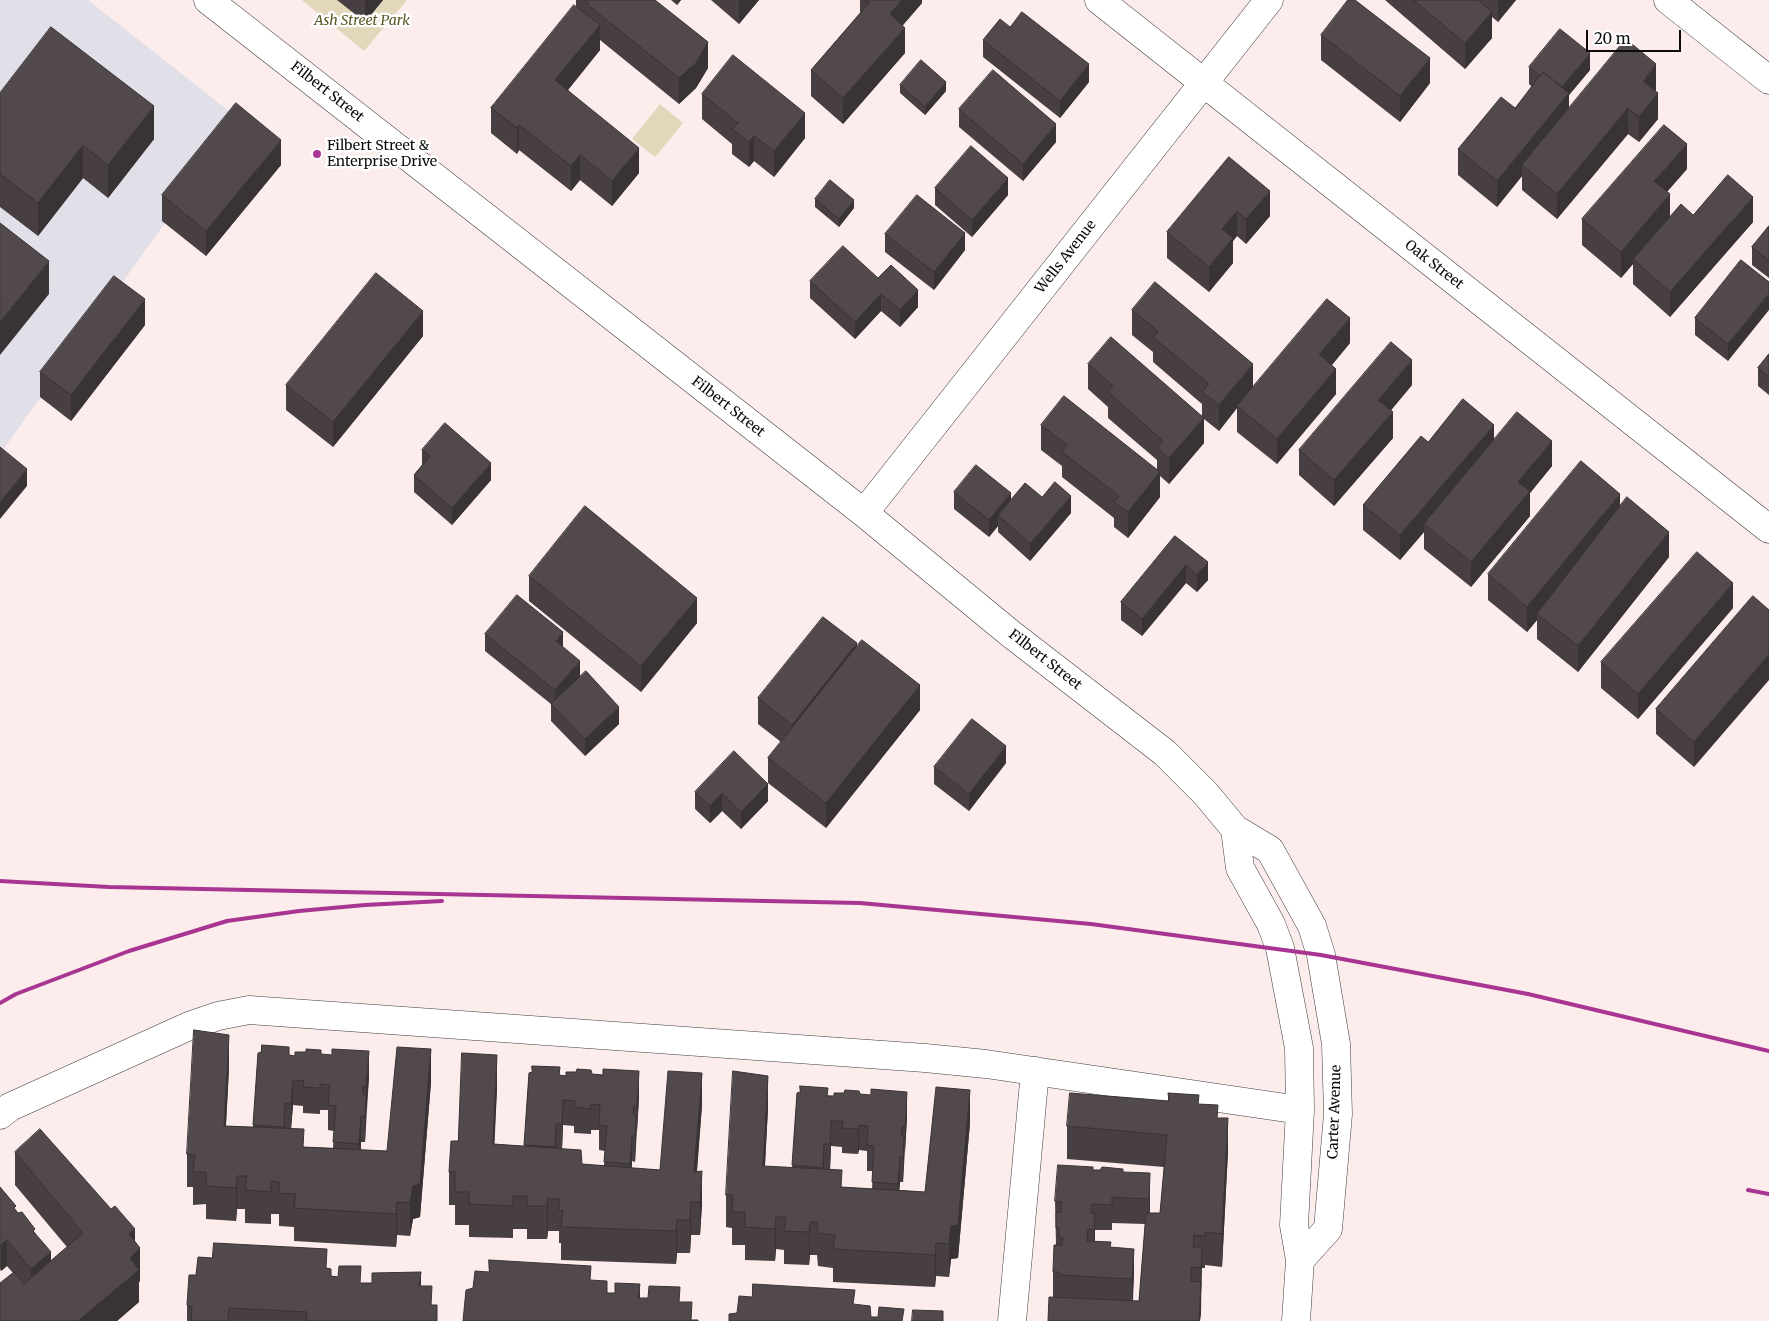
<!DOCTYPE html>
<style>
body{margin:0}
#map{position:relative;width:1769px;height:1321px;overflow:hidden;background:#fceceb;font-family:Merriweather,serif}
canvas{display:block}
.scale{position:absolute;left:1586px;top:30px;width:95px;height:22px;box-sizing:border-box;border:2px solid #0b0b0b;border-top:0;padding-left:6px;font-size:15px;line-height:18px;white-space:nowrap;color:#0b0b0b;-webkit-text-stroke:4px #fff;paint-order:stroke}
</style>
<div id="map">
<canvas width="1769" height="1321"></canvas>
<div class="scale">20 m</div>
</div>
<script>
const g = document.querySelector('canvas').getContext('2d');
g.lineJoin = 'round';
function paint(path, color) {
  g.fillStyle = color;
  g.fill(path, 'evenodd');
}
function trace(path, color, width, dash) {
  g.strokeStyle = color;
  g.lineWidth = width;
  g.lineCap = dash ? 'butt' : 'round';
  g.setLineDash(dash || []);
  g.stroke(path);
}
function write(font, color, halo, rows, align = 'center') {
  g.font = font + ' Merriweather,serif';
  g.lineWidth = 5;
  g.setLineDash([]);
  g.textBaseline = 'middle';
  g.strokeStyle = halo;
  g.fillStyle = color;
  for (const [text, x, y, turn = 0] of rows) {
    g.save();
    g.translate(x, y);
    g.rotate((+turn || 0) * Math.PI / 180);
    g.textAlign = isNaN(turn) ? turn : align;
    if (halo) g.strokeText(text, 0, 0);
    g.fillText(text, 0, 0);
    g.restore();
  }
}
const industrial = new Path2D(`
 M0,0H88L239,119L0,454Z`);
const green = new Path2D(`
 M302,0H407L364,51Z
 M660,104L683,123L655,157L632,139Z`);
const minor = new Path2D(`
 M208,0L864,513L1011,634L1165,753L1206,794L1235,829L1270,850L1312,926L1321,955L1336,1044L1338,1114L1328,1229L1300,1260
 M1099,0L1769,529
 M1668,0L1769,80
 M864,513L1269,0
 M1235,829L1240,868L1271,924L1280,948L1299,1048L1300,1110L1294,1225L1300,1260L1296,1321
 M0,1115L10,1107L189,1026L218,1016L249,1010L925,1058L986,1064L1300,1110
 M1012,1321L1035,1071`);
const rail = new Path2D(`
 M0,881L109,887L860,903L1091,924L1321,955L1528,994L1769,1051
 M0,1003L16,994L129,951L227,921L299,911L365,905L442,901
 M1748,1190L1769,1194`);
const wall = new Path2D(`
 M337,0H383L365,22Z
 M576,0H655L708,68L696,88L679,104L600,40V50L568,90L639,173L612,206L580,180L571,191L519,150L517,154L491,133V108L576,7Z
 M671,0H681L677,5Z
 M711,0H759L739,24Z
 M860,0H922V3L903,25L905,53L843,124L811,96V70L860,13Z
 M1385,0H1516L1498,22L1492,17V38L1465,69Z
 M1010,27L1089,82L1060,118L983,57V40Z
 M1321,35L1430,83L1400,122L1321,60Z
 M1529,67L1590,70L1569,95V108L1656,90L1655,91L1658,119L1639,142L1628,134L1557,219L1522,190V176L1497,207L1458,175V149L1515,108L1532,87L1529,84Z
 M900,85L946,91L925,115L900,93Z
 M0,93L154,139L108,198L83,178L38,236L0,207Z
 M702,94L805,138L774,177L754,161L749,167L732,154V144L702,119Z
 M959,109L1056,142L1023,181L959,127Z
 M1229,157L1270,216L1246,244L1237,236L1233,241V263L1209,292L1167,258V232Z
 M281,165L206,256L162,221V195Z
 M1687,169L1667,192L1670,216L1693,215L1753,222L1670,317L1633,284V264L1621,278L1582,245V219Z
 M935,188L1008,195L972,237L935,205Z
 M815,199L854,208L839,227L815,207Z
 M1769,226V278L1752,265V247Z
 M885,234L965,250L934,290L885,252Z
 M1741,260L1728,361L1695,335V318Z
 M878,278L918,307L900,327L881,311L855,339L810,298V281Z
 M1132,310L1253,388L1350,343L1332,365L1336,394L1277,464L1237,432V408L1219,431L1204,419V443L1169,484L1160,476V497L1128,538L1114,527V518L1062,477V466L1041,450V425L1157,469V460L1108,418V407L1088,389V364L1202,416V404L1153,362V352L1132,335Z
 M145,325L71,421L40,397V372Z
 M423,336L333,447L286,410V385Z
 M1769,354V395L1758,386V368Z
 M1412,385L1390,411L1393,438L1334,506L1299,475V450Z
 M1494,441L1552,466L1530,493V516L1471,587L1424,549V532L1400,560L1363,530V505L1428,442Z
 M422,450L491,480L452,525L414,492V475L422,465Z
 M954,492L1011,500L1042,497L1071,513L1030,561L998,532V526L989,537L954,509Z
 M1620,506L1669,557L1578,672L1537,639V620L1527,632L1488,600V574Z
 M1175,536L1208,580L1197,592L1186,583L1142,636L1121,620V602Z
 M529,576L697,623L641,692L529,601Z
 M1753,596L1694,767L1656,734V709Z
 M1733,608L1638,719L1601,688V662Z
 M485,634L563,647L580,677L619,724L585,756L551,721V704L485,651Z
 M857,646L920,710L826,828L768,783V758L781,742L758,724V698Z
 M1006,763L969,811L934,784V767Z
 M768,784V801L741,829L722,811L710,823L695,809V792Z
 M258,1053L295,1056L321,1054L369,1077L365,1142H361V1150L387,1151L431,1082L420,1217L413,1219L410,1236L397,1235L396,1247L294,1241V1227L279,1226V1214H271V1224L245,1223V1209H237L236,1221L206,1219V1204L193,1205V1187H187V1154L229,1068L226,1126L253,1127ZM293,1105L303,1106V1113L320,1114V1110H328V1130L334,1131L333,1148L304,1147L291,1129Z
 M529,1073L566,1076L592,1074L639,1097L635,1162L632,1161V1168L660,1170L702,1105L697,1172L702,1204L700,1235H691L690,1253H677L676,1264L561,1260V1243H559V1231H548L547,1239H527V1229H513V1238L469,1237V1225H455V1205H449V1172L458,1141L497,1088L494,1144L524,1146ZM563,1125L574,1126V1133L591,1134V1130H599V1150L605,1151L604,1166L582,1164L562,1149Z
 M797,1093L834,1096L860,1094L907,1117L903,1182H900L899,1190L925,1192L970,1123L958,1258L951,1259L949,1277L936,1276L935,1287L833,1282V1268L818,1266L817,1255H810L809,1265L784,1264V1250L776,1249L775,1261L745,1260V1245H732V1228L726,1227V1195L768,1108L765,1166L792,1168ZM831,1146L842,1147V1153L858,1154L859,1150L867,1151V1171H873L872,1189L842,1187L830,1169Z
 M1168,1093L1199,1104L1218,1118L1228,1151L1222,1267L1205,1265V1268H1202L1200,1321L1053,1297V1272L1056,1245L1055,1201L1093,1170L1123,1172L1150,1199V1213H1160L1164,1167L1067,1159V1126L1168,1101ZM1112,1223L1145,1224L1139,1301H1133L1134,1274L1111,1247L1095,1241V1230H1112Z
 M15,1152L135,1241L140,1281L139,1282V1302L117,1321H0L13,1273L7,1266L1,1271L0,1269V1187L16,1211L35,1233L51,1261L67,1247L15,1185Z
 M327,1268L331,1276L361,1283L421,1286L432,1305L437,1321H187V1305L196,1275Z`);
const shadedWall = new Path2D(`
 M365,0H383L365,22Z
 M677,0H681L677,5Z
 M739,0H759L739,24Z
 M902,0H922V3L890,40V14Z
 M1498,0H1516L1498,22Z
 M1492,12V38L1465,69V43Z
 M600,25V50L555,106V80Z
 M905,28V53L843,124V98Z
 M708,42V68L696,88L679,104V78Z
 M1590,53V70L1569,95V118L1522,165V176L1497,207V181L1559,91Z
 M1430,58V83L1400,122V96Z
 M1089,64V82L1060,118V101Z
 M1656,64V90L1643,106V81Z
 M946,82V91L925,115V107Z
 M1658,93V119L1639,142V117Z
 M154,106V139L108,198V165Z
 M1628,108V134L1557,219V194Z
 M805,113V138L774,177V151Z
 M1056,124V142L1023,181V164Z
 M519,125V150L517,154V128Z
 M754,136V161L749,167V142Z
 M281,140V165L206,256V231Z
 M1687,144V169L1654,206V181Z
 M83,145V178L38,236V203Z
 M639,148V173L612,206V181Z
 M580,155V180L571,191V166Z
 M1008,178V195L972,237V220Z
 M1270,191V216L1246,244V219Z
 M1670,194V220L1633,259V264L1621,278V252Z
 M1753,197V222L1670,317V292Z
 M854,200V208L839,227V219Z
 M1237,211V236L1233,241V263L1209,292V267L1222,229Z
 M965,233V250L934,290V272Z
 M49,261V294L0,355V322Z
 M918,290V307L900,327V310Z
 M1769,293V310L1728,361V344Z
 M881,294V311L855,339V322Z
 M145,299V325L71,421V395Z
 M423,311V336L333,447V422Z
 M1350,318V343L1319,380V354Z
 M1412,360V385L1378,426V400Z
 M1253,364V389L1237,406V408L1219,431V405Z
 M1336,369V394L1277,464V439Z
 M1393,412V438L1334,506V480Z
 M1204,418V443L1169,484V458Z
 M1494,425V450L1424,524V532L1400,560V535Z
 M1552,441V466L1530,493V516L1471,587V562L1518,482Z
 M491,463V480L452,525V508Z
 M27,469V486L0,519V502Z
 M1160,472V497L1128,538V512Z
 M1011,493V510L998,515V526L989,537V520Z
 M1620,494V519L1537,614V620L1527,632V607Z
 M1071,496V513L1030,561V544Z
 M1669,532V557L1578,672V646Z
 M1208,562V580L1197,592V575Z
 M1186,565V583L1142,636V619Z
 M1733,583V608L1638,719V694Z
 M697,598V623L641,692V666Z
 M563,632V650L556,641Z
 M857,643V668L792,751V725Z
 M1769,654V680L1694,767V742Z
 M580,661V678L555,708V690Z
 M920,685V710L826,828V803Z
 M619,707V724L585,756V739Z
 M1006,746V763L969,811V794Z
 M768,784V801L741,829V812Z
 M722,793V811L710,823V806Z
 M229,1035V1068L224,1158V1126Z
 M431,1049V1082L420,1217L413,1219L410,1236V1203Z
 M369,1051V1077L366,1112V1087Z
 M497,1055V1088L493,1177V1144Z
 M639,1071V1097L637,1132V1106Z
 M702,1073V1105L694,1205V1172Z
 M768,1076V1108L763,1199V1166Z
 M293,1080V1105L291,1129V1104Z
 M970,1090V1123L958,1258L951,1259L949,1277V1244L951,1226Z
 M907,1092V1117L905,1153V1127Z
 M366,1095V1120L365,1142V1116Z
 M563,1100V1125L562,1149V1124Z
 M285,1103V1129L284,1152V1127Z
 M636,1115V1140L635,1162V1136Z
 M361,1116V1142L359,1169V1144Z
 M1228,1118V1151L1222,1267V1234Z
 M831,1121V1146L830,1170V1144Z
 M556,1124V1149L555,1172V1147Z
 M859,1125V1150L858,1154V1129Z
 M632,1136V1161L630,1189V1164Z
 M904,1136V1161L903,1182V1157Z
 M824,1144V1169L823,1193V1168Z
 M900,1157V1182L898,1210V1184Z
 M702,1171V1204L700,1235V1202Z
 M1150,1173V1199L1149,1224V1199Z
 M237,1176V1209L236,1221V1188Z
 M548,1198V1231L547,1239V1206Z
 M397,1202V1235L396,1247V1214Z
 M691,1202V1235L690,1253V1220Z
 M1095,1214V1239L1094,1255V1230Z
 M776,1217V1249L775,1261V1229Z
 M677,1220V1253L676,1264V1231Z
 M810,1222V1255L809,1265V1232Z
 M135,1229V1253L140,1248V1281L139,1282V1302L117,1321H78L129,1234Z
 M7,1240V1266L1,1271V1245Z
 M936,1243V1276L935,1287V1255Z
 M1202,1247L1201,1314L1200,1321H1199Z
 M1134,1249V1274L1132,1305V1279Z
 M51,1252V1277L31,1294V1269Z
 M421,1272V1305L419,1286Z
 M640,1284V1317L638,1298Z`);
const building = new Path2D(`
 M584,0H655L708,42L696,63L679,78L588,5L589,4Z
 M865,0H902L890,14L905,28L843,98L811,70L869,3Z
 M1348,0H1355L1430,58L1400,96L1321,35Z
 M1414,0H1478L1492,12L1465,43Z
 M574,5L600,25L555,80L639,148L612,181L580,155L571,166L519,125L517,128L491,108Z
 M1022,12L1089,64L1060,101L983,40L1000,19L1010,27Z
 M51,27L154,106L108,165L83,145L38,203L0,174V93Z
 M1560,29L1590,53L1562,87L1543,72L1540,76L1529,67Z
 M1626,39L1656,64L1643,81L1658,93L1639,117L1628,108L1557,194L1522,165Z
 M733,55L805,113L774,151L754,136L749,142L732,129L738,123L702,94Z
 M921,60L946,82L925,107L900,85Z
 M993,70L1056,124L1023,164L959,109Z
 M1543,72L1569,93L1497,181L1458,149L1501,97L1515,108Z
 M236,103L281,140L206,231L162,195Z
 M1664,125L1687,144L1654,181L1670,194L1621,252L1582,219Z
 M971,146L1008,178L972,220L935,188Z
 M1229,157L1270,191L1246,219L1237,211L1222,229L1233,238L1209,267L1167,232Z
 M1728,175L1753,197L1670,292L1633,259L1681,204L1693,215Z
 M830,180L854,200L839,219L815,199Z
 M917,195L965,233L934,272L885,234Z
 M0,223L49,261L0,322Z
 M1769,226V261L1752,247Z
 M843,246L878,278L891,265L918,290L900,310L881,294L855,322L810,281Z
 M1741,260L1769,282V293L1728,344L1695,318Z
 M376,273L423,311L333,422L286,385Z
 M114,276L145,299L71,395L40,372Z
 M1155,282L1253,364L1219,405L1202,392L1209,384L1153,337L1158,331L1132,310Z
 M1327,299L1350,318L1319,354L1336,369L1277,439L1237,406Z
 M1111,337L1204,418L1169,458L1157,448L1163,441L1108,392L1113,386L1088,364Z
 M1391,342L1412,360L1378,400L1393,412L1334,480L1299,450Z
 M1769,354V377L1758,368Z
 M1064,396L1160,472L1128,512L1114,502L1119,496L1062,452L1067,445L1041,425Z
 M1463,399L1494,425L1400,535L1363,505L1421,436L1428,442Z
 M1517,412L1552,441L1518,482L1530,491L1471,562L1424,524Z
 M445,423L491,463L452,508L414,475L430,456L422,450Z
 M0,447L27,469L0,502Z
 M1581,461L1620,494L1527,607L1488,574Z
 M976,465L1011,493L989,520L954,492Z
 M1055,482L1071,496L1030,544L998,515L1025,483L1042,497Z
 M1627,497L1669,532L1578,646L1537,614Z
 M585,506L697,598L641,666L529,576Z
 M1175,536L1208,562L1197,575L1186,565L1142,619L1121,602Z
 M1697,552L1733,583L1638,694L1601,662Z
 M517,595L563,632L556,641L580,661L555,690L485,634Z
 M1753,596L1769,610V654L1694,742L1656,709Z
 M823,617L857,643L792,725L758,698Z
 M862,640L920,685L826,803L768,758Z
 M586,671L619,707L585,739L551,704Z
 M972,719L1006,746L969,794L934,767Z
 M734,751L768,784L741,812L722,793L710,806L695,792Z
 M194,1030L229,1035L224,1126L304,1129L303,1147L387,1151L397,1047L431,1049L420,1184L413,1186L410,1203L397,1202L396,1214L294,1208L296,1194L279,1193V1182L271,1181V1192L245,1190L247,1176H237L236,1188L206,1186V1172H193L195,1155L187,1154Z
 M262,1045L289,1047V1055L295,1056V1052H306V1049L321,1050V1054L332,1055V1049L369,1051L366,1087L363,1086V1094L366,1095L365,1116H361L359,1144L333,1142L336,1106L328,1105L330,1085L320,1084V1088L303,1087L304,1081L293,1080L291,1104L285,1103L284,1127L253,1125L258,1053L261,1052Z
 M462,1053L497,1055L493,1144L581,1150L582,1164L660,1170L668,1071L702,1073L694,1172L702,1171L700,1202H691L690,1220H677L676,1231L561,1227L563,1210H559V1199L548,1198L547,1206H527V1196H513V1206L469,1204V1192H455V1172H449L451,1141H458Z
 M532,1066L560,1067L559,1075L566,1076V1072H576L577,1069L591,1070L592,1074L603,1075V1069L639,1071L637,1106H634L633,1114L636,1115L635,1136H632L630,1164L604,1162L607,1126L599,1125L600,1105L591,1104V1109L574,1107L575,1101L563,1100L562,1124H556L555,1147L524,1145L529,1073L532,1072Z
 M733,1071L768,1076L763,1166L842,1170L841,1187L925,1192L936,1087L970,1090L958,1225L951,1226L949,1244L936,1243L935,1255L833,1249L835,1235L818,1233L817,1222H810L809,1232L784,1231L786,1217H776L775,1229L745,1227V1212H732L733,1195H726Z
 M800,1086L828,1088L827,1096H834V1093H844L845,1090L859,1091L860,1094L871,1095V1089L907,1092L905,1127H902L901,1134L904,1136L903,1157H900L898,1184L872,1182L874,1146L867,1145L868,1126L859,1125L858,1129L842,1128L843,1121H831L830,1144H824L823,1168L792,1165L797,1093L800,1092Z
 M1070,1093L1169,1101L1168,1093L1199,1095L1198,1104L1218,1105L1217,1118H1228L1222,1234L1205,1232V1236L1194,1235L1193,1247H1202L1201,1268L1191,1267V1281L1201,1282L1199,1321H1048L1049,1297L1139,1301L1146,1213H1160L1167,1135L1067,1126Z
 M40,1129L111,1209L115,1206L135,1229L129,1234L140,1248L130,1258L139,1270L78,1321H0V1283L14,1272L24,1284L83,1233L15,1152Z
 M1058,1165L1093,1167V1170H1100L1102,1167L1123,1169V1172L1150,1173L1149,1199L1112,1197V1205L1092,1204L1091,1213L1095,1214L1094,1230L1088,1229L1087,1241L1111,1242L1110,1247L1134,1249L1132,1279L1060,1275L1059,1272H1053L1054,1245H1062L1063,1238H1059V1228H1056V1213L1061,1212V1202L1055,1201Z
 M0,1187L16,1206L14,1208L18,1213L22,1212L35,1229L33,1231L51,1252L31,1269L7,1240L1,1245L0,1244Z
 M214,1243L327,1249L326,1268L331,1269V1276L338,1277L339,1266H361L360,1283H372V1273L421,1272L419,1286H432L431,1305H437V1321H306L307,1312L229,1308L228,1321H191L192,1307L187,1305L189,1275H196L198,1257L212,1258Z
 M489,1260L591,1266L590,1280L607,1281V1293H615V1283L640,1284L638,1298H648L649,1286L680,1287L679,1302H692L691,1320H698V1321H463L466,1290L473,1288L475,1271L489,1272Z
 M753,1284L855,1290L853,1304L870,1306L871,1317H878L879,1307L904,1309L902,1321H729V1314L737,1313L739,1296L752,1297Z
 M913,1310L943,1311V1321H912Z`);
const markers = [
 [317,154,5,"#a83592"]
];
const parkNames = [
 ["Ash Street Park",362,21]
];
const streetNames = [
 ["Filbert Street",327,92,38],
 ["Wells Avenue",1066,257,-52],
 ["Oak Street",1434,265,38],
 ["Filbert Street",728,407,38],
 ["Filbert Street",1045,660,38],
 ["Carter Avenue",1335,1112,-88]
];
const poiNames = [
 ["Filbert Street &",327,146],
 ["Enterprise Drive",327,162]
];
paint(industrial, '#e1e0e9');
paint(green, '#e2d7ba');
trace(minor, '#3e3e3e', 29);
trace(minor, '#fff', 28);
trace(rail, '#a83592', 4);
paint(wall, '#473f41');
paint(shadedWall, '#393335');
paint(building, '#52494c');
trace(building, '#393335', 1);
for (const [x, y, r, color] of markers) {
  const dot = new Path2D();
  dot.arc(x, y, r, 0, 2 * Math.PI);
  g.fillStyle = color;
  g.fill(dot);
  trace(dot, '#fff', 2);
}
write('italic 14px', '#585924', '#fff', parkNames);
write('14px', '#0b0b0b', '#fff', streetNames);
write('14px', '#0b0b0b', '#fff', poiNames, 'left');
</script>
